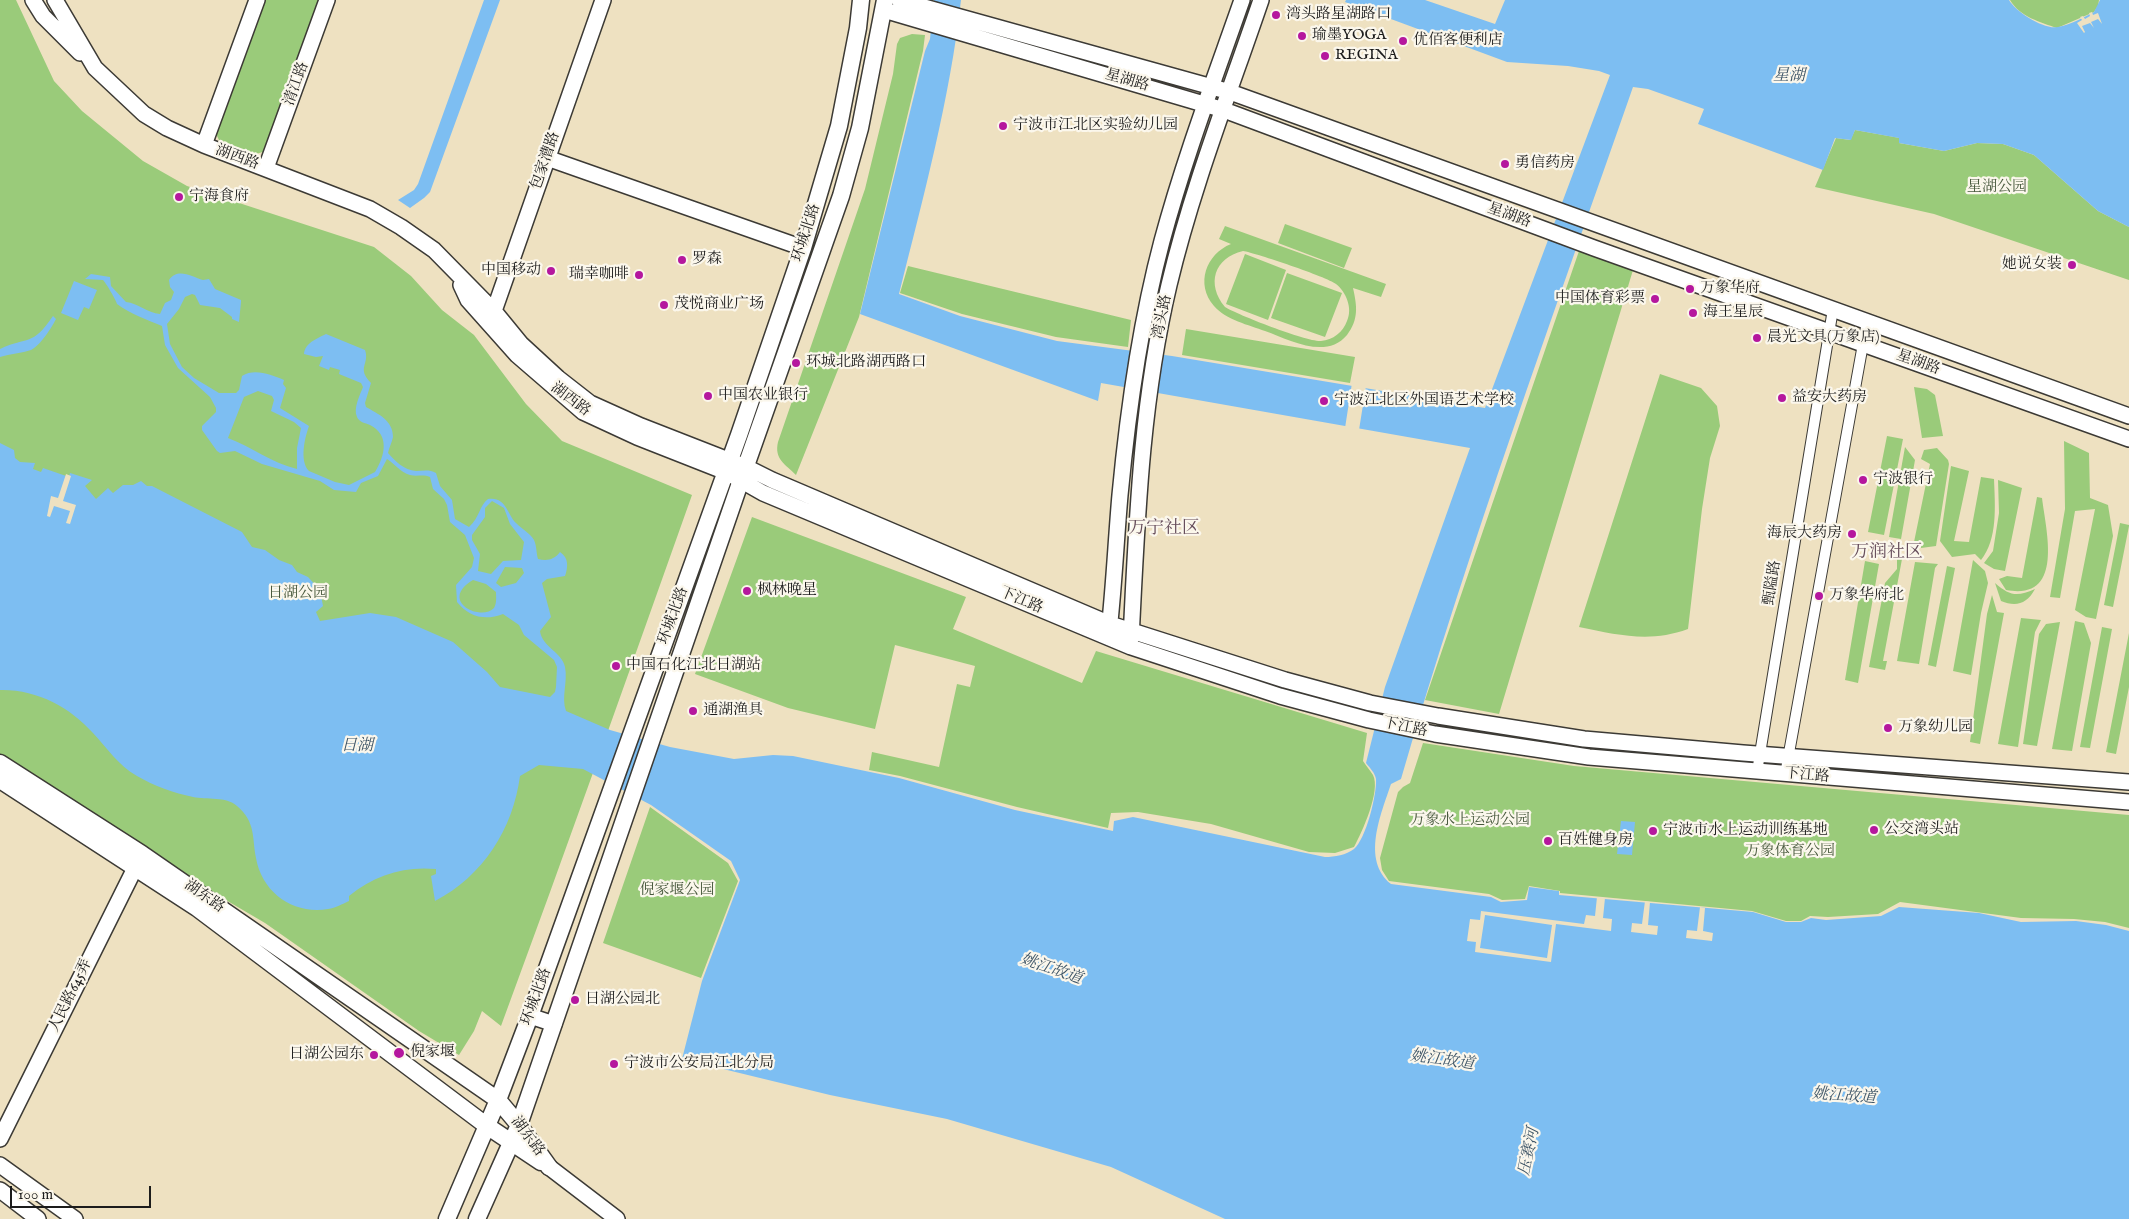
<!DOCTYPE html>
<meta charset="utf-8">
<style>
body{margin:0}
#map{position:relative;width:2129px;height:1219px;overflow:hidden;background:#eee1c1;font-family:"IM FELL English",serif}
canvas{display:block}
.scale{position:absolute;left:10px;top:1186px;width:141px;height:22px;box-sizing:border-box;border:2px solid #1c1c1c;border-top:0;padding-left:6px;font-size:15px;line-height:18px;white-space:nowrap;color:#1c1c1c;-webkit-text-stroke:4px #fbf7ec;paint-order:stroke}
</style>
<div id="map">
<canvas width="2129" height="1219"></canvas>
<div class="scale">100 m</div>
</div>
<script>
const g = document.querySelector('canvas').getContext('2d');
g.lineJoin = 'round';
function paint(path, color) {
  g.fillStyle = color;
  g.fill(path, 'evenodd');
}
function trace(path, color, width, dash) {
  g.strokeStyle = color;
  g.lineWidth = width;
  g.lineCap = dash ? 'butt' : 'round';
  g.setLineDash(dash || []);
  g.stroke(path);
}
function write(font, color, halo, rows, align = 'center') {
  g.font = font + ' "IM FELL English","Noto Serif SC",serif';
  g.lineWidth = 4.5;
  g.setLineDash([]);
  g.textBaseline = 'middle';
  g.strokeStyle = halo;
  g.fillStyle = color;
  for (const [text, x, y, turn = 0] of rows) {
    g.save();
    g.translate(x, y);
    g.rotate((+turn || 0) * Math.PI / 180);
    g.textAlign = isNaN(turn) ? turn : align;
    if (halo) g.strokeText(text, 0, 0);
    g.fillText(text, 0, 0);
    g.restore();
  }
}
const green = new Path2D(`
 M0,0H16L54,81L82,111L143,161L187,186L374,247L411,276L442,310L474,335L526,404L562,441L692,495C629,672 566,850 501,1026L482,1011L474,1031L459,1055L419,1031L265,923L190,879L0,758Z
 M262,0H322L266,151L256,154L220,142L217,136L216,126Z
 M2010,0H2099L2098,6L2094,12L2057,28C2040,22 2020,17 2010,0Z
 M912,34L925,35L923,51L859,317L796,475C785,464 774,459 778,442L865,189L893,74L897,44L900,38Z
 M1855,130L1900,138L1899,143L1944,151L1977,143L2003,144L2034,155L2098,211L2129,227V280L1934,214L1815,187L1836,138L1850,140Z
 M1285,224L1352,248L1344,268L1278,243Z
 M1225,226L1386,284L1381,297L1353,288C1357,306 1359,319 1347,335C1326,360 1290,340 1265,331C1249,325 1226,320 1214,306C1195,284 1206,254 1231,244L1219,239ZM1243,251C1256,253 1327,277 1336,284C1346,292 1353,308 1347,321C1343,332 1333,340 1321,341C1307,342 1238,315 1225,307C1206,284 1214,258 1243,251Z
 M1579,251L1633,270L1499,714L1425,700Z
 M1245,254L1286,270L1268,320L1226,304Z
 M908,266L1131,320L1128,347L1056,337L962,314L900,293Z
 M1287,273L1342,293L1325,337L1271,318Z
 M1186,329L1355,357L1350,383L1182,355Z
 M1660,374L1701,388L1717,406L1720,426L1710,458L1702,509L1688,629C1650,643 1618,635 1579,627Z
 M1914,387L1927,389L1935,395L1943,436L1922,438Z
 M1887,436L1903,439L1884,535L1868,532Z
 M2064,441L2089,453L2090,498L2108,505L2113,536L2096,619L2086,617L2075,610L2095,509L2075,511L2060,598L2050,597L2065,509Z
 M1905,447L1915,460L1901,539L1889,537Z
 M1937,448L1948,460L1949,464L1936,546L1921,548V543L1914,542L1930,464L1921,459L1924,450Z
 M1951,466L1969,471L1954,541L1969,542L1981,477L1994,479C1995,506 1998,539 1981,560L1975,554L1952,557L1940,541Z
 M1998,480L2022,488L2005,571L1994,569L1984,563L1993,551L1999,513Z
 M2037,497L2042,498C2046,531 2065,601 2006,590L1999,579L2007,576L2022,578Z
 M752,517L966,597L953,629L1082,683L1096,651L1367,733L1363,761C1366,766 1370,770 1373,775C1381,791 1362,832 1354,847L1335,853L1309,852L1211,824L1138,812L1111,813L1108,828L1017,807L900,776L869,770L872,752L939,767L957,684L970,687L975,666L895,645L875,729L788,708L695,674Z
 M2120,523L2129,525V526L2113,607L2104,605Z
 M1897,559H1902L1883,661H1887L1885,670L1869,667L1885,583L1897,569Z
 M1973,560L1985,571L1988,583L1981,613L1971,675L1953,671Z
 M1865,561L1879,564L1858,683L1845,680Z
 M1915,562L1938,564L1935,568L1919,664L1897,661Z
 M1947,566L1955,568L1936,667L1928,665Z
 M1995,583C2010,596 2017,597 2035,589C2027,604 2016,607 2001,601Z
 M1992,595L1997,612L2004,613L1980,744L1970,742L1987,614Z
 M2021,618L2041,620L2035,632L2018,747L1998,744Z
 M2075,621L2084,623L2091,643L2072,751L2052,749Z
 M2060,622L2037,746L2023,744L2039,634L2046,624Z
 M2102,627L2112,629L2090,748L2080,747Z
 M2129,633V687L2116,754L2106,752Z
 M1423,743L1574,766L2129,815V928L2105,922L2074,919L2021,918L1900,902L1878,914L1828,917L1810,916L1801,921H1786L1752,911L1560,893V891L1529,886L1525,899L1502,900L1489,894L1389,881L1382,870L1380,858L1398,792L1403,787L1410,783Z
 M650,807L728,863L738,881L701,978L603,943Z`);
const water = new Path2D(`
 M484,0H500L430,192L424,198L410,208L398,200L414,190L418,184Z
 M934,0H961C950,99 923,198 899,294L960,316L1057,341L1172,356L1485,408L1610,75L1599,71L1568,66L1507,62L1345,2L1346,0H1425L1495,24L1505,0H2009C2016,12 2044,30 2058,27C2070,25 2084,17 2094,12L2100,0H2129V227L2098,211L2034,155L2003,144L1977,143L1944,151L1899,143V138L1855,130L1851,140L1835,138L1823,170L1698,124L1704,109L1648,89L1633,87C1553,316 1469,545 1401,779L1391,784C1381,814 1361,860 1391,884L1491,897L1501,902L1527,900L1529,887L1559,891V895L1753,912L1786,922H1801L1811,918L1826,920L1881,916L1899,907L1979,913L2021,922L2076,921L2106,925L2129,931V1219H1225L1111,1167L947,1119L830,1095L682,1059L702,981L740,880L731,861L651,805L583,769L539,765L520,776C513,829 483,876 435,901L431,876L436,874V869C403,866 375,875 349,896V901C342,904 336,908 328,909C294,915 262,893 256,858C252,838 256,822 237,806C226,796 207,800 193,797C174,793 154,786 137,776C118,765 108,749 93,733C70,707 36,689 0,690V443L14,450L15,458L20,462L35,463L33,469L41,472L43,468L69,477L70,473L92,480L85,486L96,499L108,488L113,493L123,485H133L141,481L147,486H152L242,532L252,547L265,550L279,560L292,565L297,572L308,577L320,590L323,606L316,612L320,621L370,613L396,617L453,642L487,672L500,687L550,697L555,692L556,687L557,667L554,660L524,635L519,625L503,614C485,621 469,617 457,602L456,585L472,567L474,558L465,535L450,522L447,505L444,499L433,489L430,477C423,474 417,477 410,475C400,472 395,464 387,459L378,476L361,483L356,492L334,490L320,481L262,464L235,451L220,453L217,451L202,430V426L216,412V408L210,397L178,368L165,345L162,326C148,320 130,314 117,304C116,300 106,283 103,280L85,279L91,274L110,277L111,286L126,302C138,303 147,313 160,314L165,303L171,300L174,292L170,287L169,280C178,267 192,277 203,280L209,279L215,289L241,300V302L239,322L232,319V317L220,308L200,305L195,295L192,294L185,297L179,309L167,324L170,344L182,367L194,378L219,393H236L239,390L242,376C255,368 271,375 284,380L283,384L286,388L280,408L309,426C305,437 299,461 309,471L335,482L349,485L375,472C385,456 390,435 370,425C365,423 359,422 357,417C353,408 360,395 363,387L361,383L339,374L340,370L330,367L329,370L319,366L323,356L316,357L304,354C305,343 316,339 326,334L365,350C370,364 356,368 371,383L365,403L366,407C378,414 393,420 393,437C392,442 389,448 388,453C395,461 404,470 416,471C423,471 429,469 436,473L440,486L452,500L455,519L469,527C480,517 479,506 488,499C506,496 507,514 516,523C522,529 530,533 534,540C537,547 536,552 538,559C547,561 554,560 560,552C569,558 568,567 565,576L547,579L542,583L551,617L540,631C542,647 562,652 565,667C568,682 561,697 566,711L610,730L670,747L734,759L773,755L793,756L899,778L1015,810L1113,831L1114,821L1133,817L1325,857C1335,857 1346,855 1354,849C1366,839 1377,794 1376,779C1375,773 1370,768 1366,763L1385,687L1470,448L1101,383L1098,401L860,314L925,51L930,39ZM258,391L272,396L274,400L271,411L294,422L301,428L297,448V469C272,463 252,447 228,438L244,397ZM492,501L504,508L510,524L524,542L521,560L503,561L491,574L478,571L480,554L472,540V535L485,517V508ZM505,567L522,568L524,573L516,583L501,587L496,583ZM473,580L486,584L496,592C496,597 497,603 494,608C481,622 438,601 473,580Z
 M74,281L97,290L89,309L84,307L78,320L61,313Z
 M53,316L56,319C52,327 40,346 31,350C22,353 10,354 0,357V349C28,336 32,347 53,316Z
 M1621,821L1635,822L1632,855L1617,854Z`);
const pier = new Path2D(`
 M2092,12L2093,15L2098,13L2102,24L2098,19L2091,22L2094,28L2090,23L2082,26L2085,32L2084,33L2077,23L2082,20L2080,17L2083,16L2085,19L2090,16L2089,13Z
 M1352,383L1366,386L1359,430L1345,428Z
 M66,474L71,476L63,501L76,505L70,524L66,523L70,511L54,506L50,517L47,516L51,496L58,498Z
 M1597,897L1605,898L1603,918L1612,919L1611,931L1556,924L1551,962L1475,952L1476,942L1467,941L1470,919L1480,920L1481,911L1584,924L1586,915L1595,916ZM1485,915L1552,925L1547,958L1480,948Z
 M1645,901L1650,902L1648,925L1658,926L1657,935L1631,932L1632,923L1642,924Z
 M1700,907L1705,908L1703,931L1713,933L1712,941L1686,938L1687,930L1697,931Z`);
const street = new Path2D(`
 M1757,772L1833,309
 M1785,775L1867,322`);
const secondary = new Path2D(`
 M33,0L43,16L80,53
 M55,0L95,68L144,114L167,128L204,145L370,209L401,227L434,250L494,311L521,344L558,378L590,403L641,426L746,467L772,480L1110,624L1285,680L1370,703L1438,716L1584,739L1743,753L2129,782
 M899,0L1230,92L2129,416
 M884,10L1224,110L1594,248L2129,439
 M204,145L257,0
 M547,158L803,248
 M266,168L327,0
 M461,285L468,300L517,355L583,412L637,437L726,472L763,493L1131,647L1280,696L1369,720L1435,734L1589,757L2129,802
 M487,317L494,311L603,0
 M1109,631C1114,586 1116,541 1120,495C1128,410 1140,324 1162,241C1184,159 1214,80 1242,0
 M1131,639C1137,519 1141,403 1169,285C1192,188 1229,94 1261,0
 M530,1016L554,1024
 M0,1139L140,858
 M0,1165L75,1219
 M549,1167L617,1219
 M0,1190L38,1219`);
const primary = new Path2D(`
 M0,763L142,854L498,1100L519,1125L549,1167
 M0,780L197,908L487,1126L541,1162
 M447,1219L498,1100L530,1016L739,435L803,248L839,126L858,28L861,0
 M477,1219L519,1125L741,480L841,196L860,128L885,0`);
const markers = [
 [1276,15,5,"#b5179e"],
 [1302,36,5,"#b5179e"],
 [1403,41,5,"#b5179e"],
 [1325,56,5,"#b5179e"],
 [1003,126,5,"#b5179e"],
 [1505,164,5,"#b5179e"],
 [179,197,5,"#b5179e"],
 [682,260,5,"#b5179e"],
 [2072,265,5,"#b5179e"],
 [551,271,5,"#b5179e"],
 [639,275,5,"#b5179e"],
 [1690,289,5,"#b5179e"],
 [1655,299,5,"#b5179e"],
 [664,305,5,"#b5179e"],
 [1693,313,5,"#b5179e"],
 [1757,338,5,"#b5179e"],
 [796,363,5,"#b5179e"],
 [708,396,5,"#b5179e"],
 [1782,398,5,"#b5179e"],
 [1324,401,5,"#b5179e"],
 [1863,480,5,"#b5179e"],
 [1852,534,5,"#b5179e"],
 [747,591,5,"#b5179e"],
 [1819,596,5,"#b5179e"],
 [616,666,5,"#b5179e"],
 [693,711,5,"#b5179e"],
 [1888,728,5,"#b5179e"],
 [1874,830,5,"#b5179e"],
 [1653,831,5,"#b5179e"],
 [1548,841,5,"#b5179e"],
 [575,1000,5,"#b5179e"],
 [399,1053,6,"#b5179e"],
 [374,1055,5,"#b5179e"],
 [614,1064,5,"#b5179e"]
];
const poiNames = [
 ["湾头路星湖路口",1286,15],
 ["瑜墨YOGA",1312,36],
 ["优佰客便利店",1413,41],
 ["REGINA",1335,56],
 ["宁波市江北区实验幼儿园",1013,126],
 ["勇信药房",1515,164],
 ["宁海食府",189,197],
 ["罗森",692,260],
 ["她说女装",2062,265,"right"],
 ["中国移动",541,271,"right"],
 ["瑞幸咖啡",629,275,"right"],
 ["万象华府",1700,289],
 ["中国体育彩票",1645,299,"right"],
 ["茂悦商业广场",674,305],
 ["海王星辰",1703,313],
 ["晨光文具(万象店)",1767,338],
 ["环城北路湖西路口",806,363],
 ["中国农业银行",718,396],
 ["益安大药房",1792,398],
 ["宁波江北区外国语艺术学校",1334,401],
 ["宁波银行",1873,480],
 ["海辰大药房",1842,534,"right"],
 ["枫林晚星",757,591],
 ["万象华府北",1829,596],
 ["中国石化江北日湖站",626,666],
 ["通湖渔具",703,711],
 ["万象幼儿园",1898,728],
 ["公交湾头站",1884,830],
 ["宁波市水上运动训练基地",1663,831],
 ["百姓健身房",1558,841],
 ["日湖公园北",585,1000],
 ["倪家堰",410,1053],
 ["日湖公园东",364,1055,"right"],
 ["宁波市公安局江北分局",624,1064]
];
const streetNames = [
 ["星湖路",1127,81,16],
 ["清江路",297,84,-70],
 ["湖西路",237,158,20],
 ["包家漕路",546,161,-71],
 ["星湖路",1509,216,20],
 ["环城北路",807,233,-72],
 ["湾头路",1163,317,-79],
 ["星湖路",1918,363,20],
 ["湖西路",570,400,37],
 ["甄隘路",1773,583,-81],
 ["下江路",1021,601,23],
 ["环城北路",674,616,-70],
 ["下江路",1405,728,12],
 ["下江路",1807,776,5],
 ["湖东路",204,897,35],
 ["人民路645弄",71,996,-64],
 ["环城北路",537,997,-70],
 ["湖东路",527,1137,53]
];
const parkNames = [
 ["星湖公园",1997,188],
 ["日湖公园",298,594],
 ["万象水上运动公园",1470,821],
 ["万象体育公园",1790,852],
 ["倪家堰公园",677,891]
];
const waterNames = [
 ["星湖",1789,77],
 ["日湖",357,747],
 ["姚江故道",1051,970,19],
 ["姚江故道",1442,1061,8],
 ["姚江故道",1844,1097,4],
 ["压赛河",1530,1152,-78]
];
const quarterNames = [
 ["万宁社区",1164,529],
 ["万润社区",1887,553]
];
paint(green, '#9acb7a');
paint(water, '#7dbef2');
paint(pier, '#eee1c1');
trace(street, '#3c3a35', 12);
trace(secondary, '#3c3a35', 18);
trace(primary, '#3c3a35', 19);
trace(street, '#fff', 10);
trace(secondary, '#fff', 15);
trace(primary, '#fff', 16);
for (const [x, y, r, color] of markers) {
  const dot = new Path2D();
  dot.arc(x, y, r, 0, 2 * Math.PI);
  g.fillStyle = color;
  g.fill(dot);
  trace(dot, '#fbf7ec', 2);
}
write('15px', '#1c1c1c', '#fbf7ec', poiNames, 'left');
write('15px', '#1c1c1c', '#fbf7ec', streetNames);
write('15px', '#48593d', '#fbf7ec', parkNames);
write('italic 16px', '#3e5567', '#fbf7ec', waterNames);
write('18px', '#664d5b', '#fbf7ec', quarterNames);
</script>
